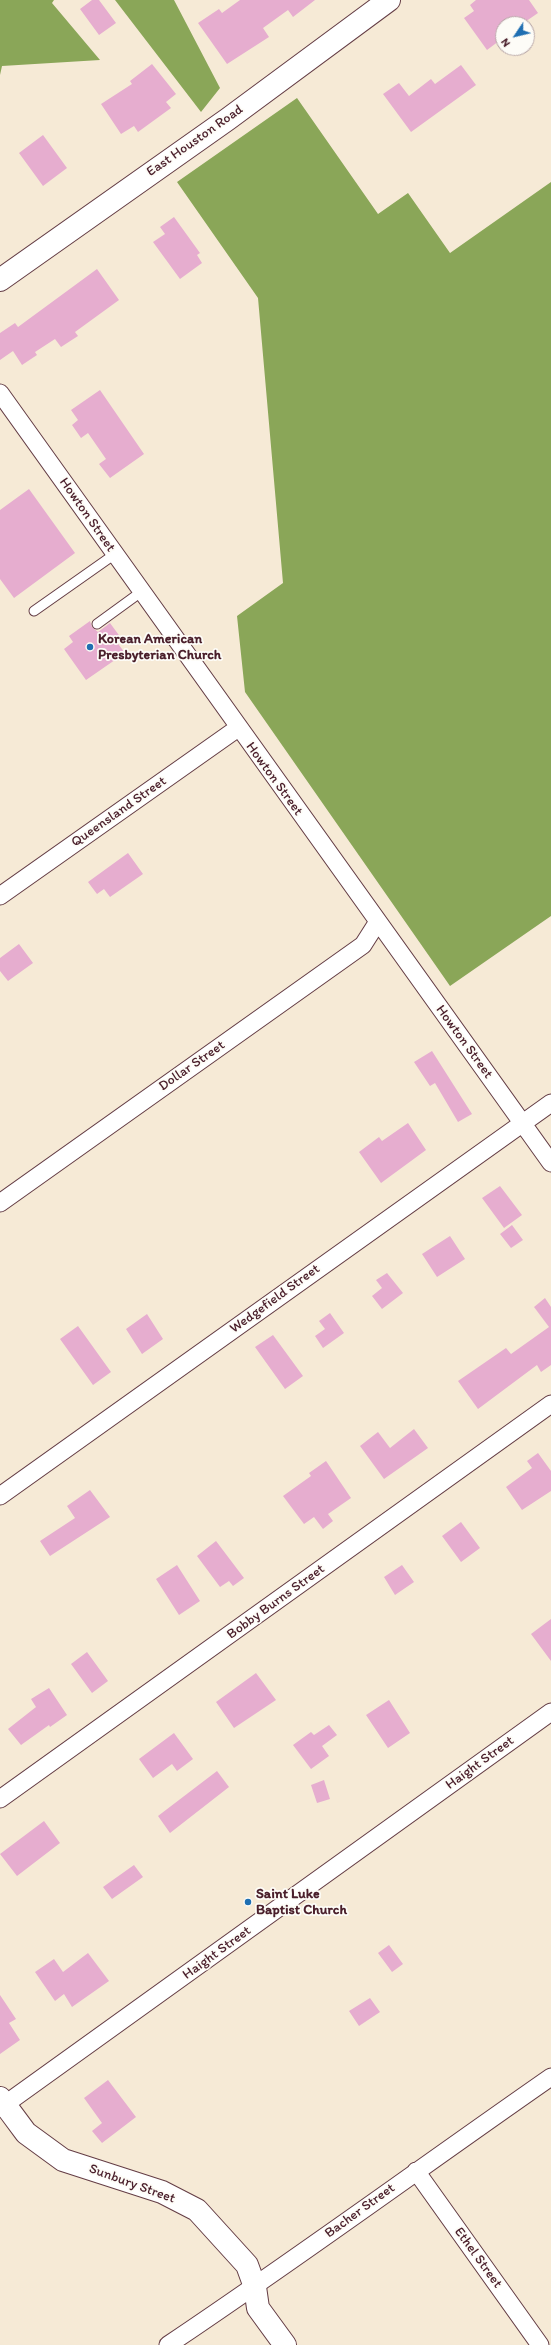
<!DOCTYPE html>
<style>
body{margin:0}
#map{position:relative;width:551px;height:2345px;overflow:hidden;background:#f6ead6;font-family:Itim,sans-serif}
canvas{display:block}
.north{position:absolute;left:495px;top:16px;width:40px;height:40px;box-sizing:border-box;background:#fdfcf7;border:1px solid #b5a4a5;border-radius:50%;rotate:235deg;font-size:11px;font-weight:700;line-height:16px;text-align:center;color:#4a1f2b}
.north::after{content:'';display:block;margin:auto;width:14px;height:18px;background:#1f6fb2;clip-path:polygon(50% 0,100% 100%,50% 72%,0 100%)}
</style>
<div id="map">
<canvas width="551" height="2345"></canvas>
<div class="north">N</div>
</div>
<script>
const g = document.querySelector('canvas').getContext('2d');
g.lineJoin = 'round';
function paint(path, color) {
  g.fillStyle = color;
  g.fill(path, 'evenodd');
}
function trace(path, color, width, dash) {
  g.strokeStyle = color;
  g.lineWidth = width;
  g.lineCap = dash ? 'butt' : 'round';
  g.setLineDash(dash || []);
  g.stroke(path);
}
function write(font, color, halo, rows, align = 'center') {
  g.font = font + ' Itim,sans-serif';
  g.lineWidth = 3.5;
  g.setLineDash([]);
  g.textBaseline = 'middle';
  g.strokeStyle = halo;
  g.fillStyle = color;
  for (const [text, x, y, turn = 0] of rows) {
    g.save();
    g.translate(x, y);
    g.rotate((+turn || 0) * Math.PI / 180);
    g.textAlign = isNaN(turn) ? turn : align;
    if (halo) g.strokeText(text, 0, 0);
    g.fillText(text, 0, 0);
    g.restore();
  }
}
const forest = new Path2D(`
 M0,0H54L52,3L100,60L2,66L0,75Z
 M115,0H174L220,88L201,112Z
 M297,98L378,214L408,193L450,253L551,182V916L450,986L245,692L237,616L283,583L258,298L177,182Z`);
const building = new Path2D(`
 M92,0H99L116,23L99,35L80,9Z
 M240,0H315L293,17L288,10L263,28L269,37L227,64L198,23L219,9L222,13Z
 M476,0H529L538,13L522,24H503V38L487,50L464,18L474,11L470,5Z
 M152,64L176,94L166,102L171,108L138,132L134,126L121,134L101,104L132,84L130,81Z
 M461,65L476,85L411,132L383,94L399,83L409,96L431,79L435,84Z
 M43,135L67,168L43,186L19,153Z
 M174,217L200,253L197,255L202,263L180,279L153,242L165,234L160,227Z
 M97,269L119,300L75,332L78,336L61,347L55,339L35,352L37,355L22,365L13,351L0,360V333L15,323L18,327Z
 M100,390L144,454L110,478L99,464L106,459L88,433L81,438L72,425L78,420L71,410Z
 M29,489L75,553L14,598L0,579V510Z
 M90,621L92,627L98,632L110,623L121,638L116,641L125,653L86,680L64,649L73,642L69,636Z
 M128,853L143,874L110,897L104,889L97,894L88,882Z
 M19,944L33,963L8,981L0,971V958Z
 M432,1051L472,1114L458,1122L435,1083L430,1086L414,1062Z
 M408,1123L426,1150L381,1183L359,1152L379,1137L382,1141Z
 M500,1186L522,1215L504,1228L482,1198Z
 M512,1225L523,1240L511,1248L500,1234Z
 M450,1236L465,1259L437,1277L422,1254Z
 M387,1273L403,1293L382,1309L372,1296L382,1288L376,1280Z
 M545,1298L551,1307V1365L541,1372L537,1365L478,1409L458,1381L506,1348L511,1354L549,1327L534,1307Z
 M330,1313L344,1333L323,1348L315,1336L325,1329L319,1321Z
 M147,1314L163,1339L142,1354L126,1329Z
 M78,1326L111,1372L93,1385L60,1339Z
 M273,1335L303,1376L285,1389L255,1347Z
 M414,1429L428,1448L384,1479L360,1446L378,1432L390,1448Z
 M538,1453L551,1471V1491L522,1510L506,1487L532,1468L527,1461Z
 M326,1461L351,1498L328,1514L333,1521L323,1529L314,1517L304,1524L283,1496L311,1476L309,1473Z
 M90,1490L110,1517L50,1556L40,1541L75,1518L67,1506Z
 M461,1522L480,1548L461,1562L442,1536Z
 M216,1541L244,1578L233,1586L229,1581L220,1587L197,1556Z
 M177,1565L200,1601L179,1615L156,1579Z
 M402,1565L414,1582L395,1595L384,1577Z
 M551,1619V1661L531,1634Z
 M87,1652L108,1681L92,1693L71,1664Z
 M256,1673L276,1700L234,1728L216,1702Z
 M49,1688L67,1715L50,1727L49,1725L21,1745L8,1729L36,1707L31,1699Z
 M389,1700L410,1733L388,1748L366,1715Z
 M329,1725L337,1735L322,1746L329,1756L311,1769L293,1745L311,1732L314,1735Z
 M174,1733L193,1759L177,1771L172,1764L153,1778L139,1759Z
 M217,1771L229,1787L170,1833L158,1816Z
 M324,1780L330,1799L317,1803L311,1785Z
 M44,1821L60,1843L17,1876L0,1854Z
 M134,1865L143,1877L112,1899L103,1887Z
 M389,1945L403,1964L392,1972L378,1953Z
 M88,1953L109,1981L72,2007L64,1994L55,2001L35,1972L54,1959L63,1972Z
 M0,1995L16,2019L9,2023L20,2040L0,2054Z
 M370,1998L380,2012L359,2026L349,2011Z
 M108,2080L136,2117L102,2143L92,2131L102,2123L84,2098Z`);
const service = new Path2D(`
 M34,611L115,554
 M97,624L141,592`);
const minor = new Path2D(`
 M0,393L551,1163
 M0,896L238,728
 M0,1203L363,945L377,923
 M0,1496L551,1103
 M0,1799L551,1404
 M0,2108L551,1712
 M416,2171L540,2345
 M168,2345C298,2258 423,2166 551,2077`);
const tertiary = new Path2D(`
 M0,280L228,119L389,0
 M0,2098L26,2133L63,2160L162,2192L197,2210L247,2265L255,2287L258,2308L285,2345`);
const markers = [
 [90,647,4,"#1f6fb2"],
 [248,1902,4,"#1f6fb2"]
];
const streetNames = [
 ["East Houston Road",195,141,-35],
 ["Howton Street",87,515,55],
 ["Howton Street",274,779,54],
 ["Queensland Street",119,812,-35],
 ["Howton Street",464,1042,54],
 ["Dollar Street",192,1066,-35],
 ["Wedgefield Street",275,1299,-36],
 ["Bobby Burns Street",276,1602,-36],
 ["Haight Street",480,1763,-36],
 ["Haight Street",217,1953,-36],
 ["Sunbury Street",132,2184,20],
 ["Bacher Street",360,2211,-36],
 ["Ethel Street",478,2258,54]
];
const poiNames = [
 ["Korean American",98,639],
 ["Presbyterian Church",98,655],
 ["Saint Luke",256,1894],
 ["Baptist Church",256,1910]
];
paint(forest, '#8aa658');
paint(building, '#e6adcf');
trace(service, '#643d45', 11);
trace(minor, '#643d45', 19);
trace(tertiary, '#643d45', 24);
trace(service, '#fff', 9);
trace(minor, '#fff', 17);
trace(tertiary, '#fff', 22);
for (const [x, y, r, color] of markers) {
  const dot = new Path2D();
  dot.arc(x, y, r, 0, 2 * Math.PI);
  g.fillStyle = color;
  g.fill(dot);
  trace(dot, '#fdfcf7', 1.5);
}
write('14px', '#4a1f2b', '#fdfcf7', streetNames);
write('bold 14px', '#4a1f2b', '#fdfcf7', poiNames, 'left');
</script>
